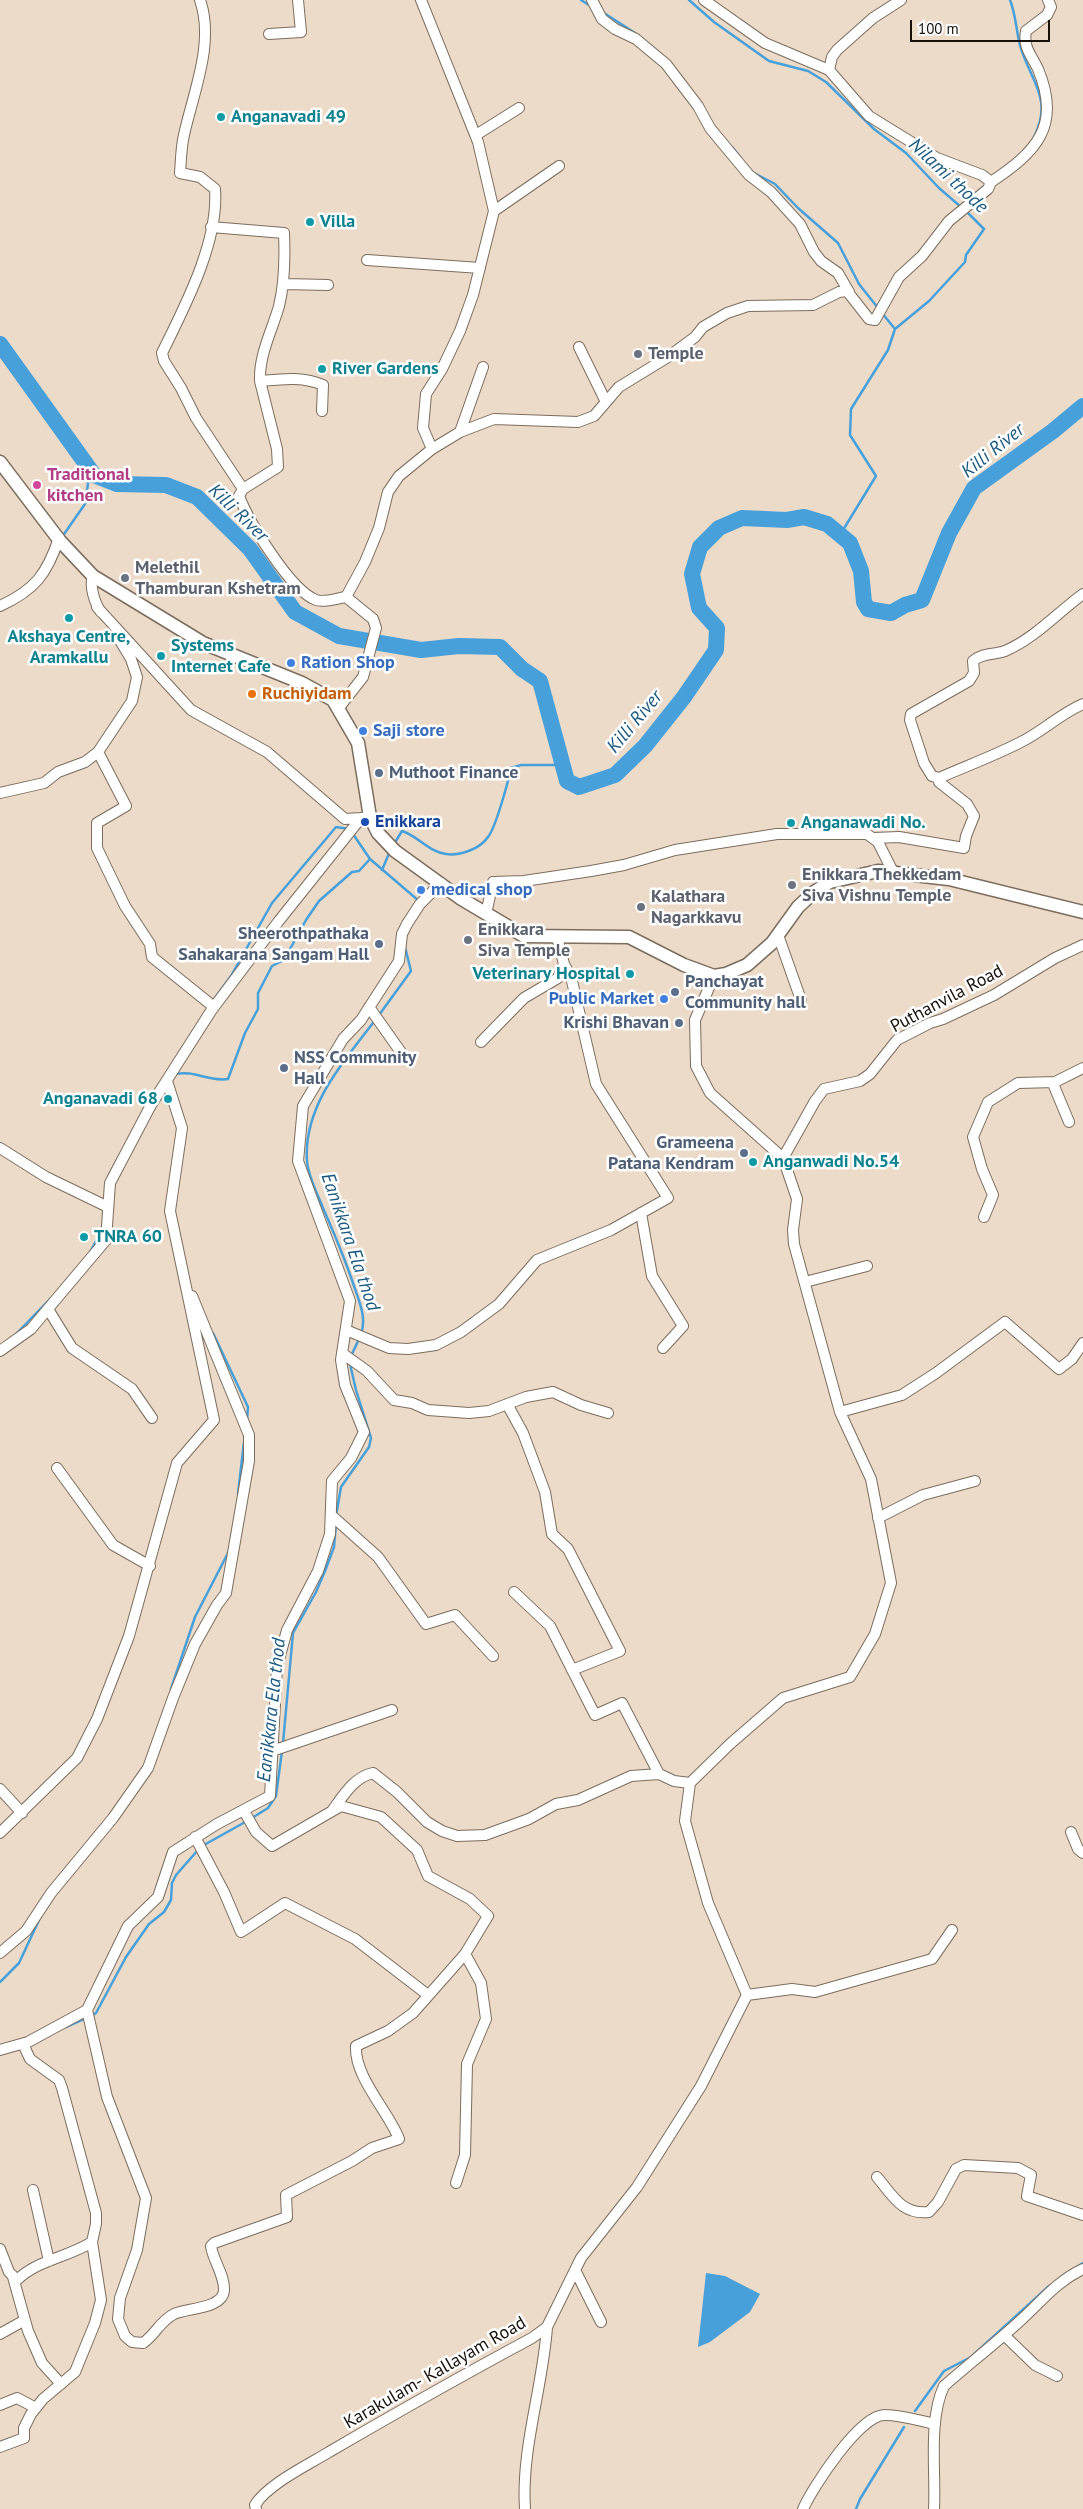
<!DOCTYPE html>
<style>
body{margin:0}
#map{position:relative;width:1083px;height:2509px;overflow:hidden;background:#ecdbc9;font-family:"PT Sans",sans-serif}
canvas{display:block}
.scale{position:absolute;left:910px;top:20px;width:140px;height:22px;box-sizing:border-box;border:2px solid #17110b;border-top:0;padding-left:6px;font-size:15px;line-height:18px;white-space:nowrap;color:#17110b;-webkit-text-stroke:4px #fff;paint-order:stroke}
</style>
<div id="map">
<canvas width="1083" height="2509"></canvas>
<div class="scale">100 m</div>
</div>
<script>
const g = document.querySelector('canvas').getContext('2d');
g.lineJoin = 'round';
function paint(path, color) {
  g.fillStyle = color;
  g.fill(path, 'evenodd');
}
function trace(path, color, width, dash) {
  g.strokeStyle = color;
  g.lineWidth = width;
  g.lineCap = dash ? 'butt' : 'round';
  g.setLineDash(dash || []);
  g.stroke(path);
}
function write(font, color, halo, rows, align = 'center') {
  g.font = font + ' "PT Sans",sans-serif';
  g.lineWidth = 5;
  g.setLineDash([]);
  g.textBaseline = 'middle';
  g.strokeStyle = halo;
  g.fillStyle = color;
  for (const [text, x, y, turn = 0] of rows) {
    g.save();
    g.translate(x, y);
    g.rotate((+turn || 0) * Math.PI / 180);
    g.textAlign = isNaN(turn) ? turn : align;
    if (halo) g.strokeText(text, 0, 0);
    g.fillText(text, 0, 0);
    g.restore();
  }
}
const water = new Path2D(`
 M706,2273L725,2276L760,2294L750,2312L710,2342L698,2347Z`);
const stream = new Path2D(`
 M581,0L592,7
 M689,0L714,22L769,61L808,71L826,82L874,129L906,153L939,188L961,207
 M1010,0C1016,15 1016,30 1020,45C1029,79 1054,98 1034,137
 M604,13L635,33
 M645,41L656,50
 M732,147L741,158
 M754,173L775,184L798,208L838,243L859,284L878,308
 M882,313L895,329
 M840,535L876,476L850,435L851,409L888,350L895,329L929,301L965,262L966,255L984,229L965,210
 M62,537L85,504L90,470
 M353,834L370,859
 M394,844L402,831C418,836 429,852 446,854C460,856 480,849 488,837C496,827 508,782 511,768L521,765H562
 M382,870L390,851
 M215,998L231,976L272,903L336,827L349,829
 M379,1015L411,971L405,947
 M175,1074C196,1070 207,1082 228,1079L245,1033L258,1009V993L272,966L284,960L306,920L319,901L352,872L359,871L370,859L419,901
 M109,1175L119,1156
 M90,1252L102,1230
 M17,1333L51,1298
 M213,1333L248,1407L247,1420
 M361,1334C367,1318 359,1301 354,1286C345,1259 334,1233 323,1208C317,1193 308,1176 307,1161C303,1105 345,1060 376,1019
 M351,1356L359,1339
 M238,1494L244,1442
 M336,1516L341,1487L369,1447L371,1438L356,1390L350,1364
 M171,1689L195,1617L229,1551
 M283,1743L293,1633L316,1592L325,1571L334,1547L336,1524
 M252,1818L268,1808L276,1796L282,1751
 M204,1845L247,1821
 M0,1982L19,1963L40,1918
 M91,2016L96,2013L126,1957L149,1924L164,1912L171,1900L172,1883L176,1875L198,1850
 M66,2027L86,2018
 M1064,2275L1083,2263
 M915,2411L944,2371L971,2357L1049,2286
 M856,2509L860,2499L904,2427`);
const river = new Path2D(`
 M0,344L94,475L117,484L166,485L197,497L250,549L295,612L339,636L421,650L459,646L500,647L522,669L540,681L567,781L579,787L615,775L645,746L684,697L716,650L717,628L699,608L692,574L700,547L719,528L742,518L787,520L804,517L827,524L850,543L861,571L864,602L868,609L891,613L905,605L922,600L949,533L974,488L1053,431L1083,406`);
const minor = new Path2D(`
 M200,0C215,43 193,93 184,135C181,147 181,161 180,173L200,177L215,189C219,242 185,306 162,353L164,361L181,388L196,418L243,489
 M421,0L478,142L494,211L473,295L460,331L442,369L426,394L423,428L432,449
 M592,0L602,19L615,29L636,39L666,64L698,106L710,128L719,139L749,175L771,192L800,224L814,252L821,261L838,273L849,292
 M704,0L765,43L829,70
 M269,34L301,32L298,0
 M476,135L519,108
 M991,182C1036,152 1062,126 1038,69C1031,54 1023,48 1026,31L1047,15L1051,7L1048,0
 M494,211L559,166
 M211,227L284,233C285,257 285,282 279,306C272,331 259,354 260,381
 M367,260L480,268
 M284,284L328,285
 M579,347L606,402
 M322,411L323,385C303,376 282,379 260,381L277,449L278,467L243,489L239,496C249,522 290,590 316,600C324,603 338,598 346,597
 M460,432L483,367
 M93,576C89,586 95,604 101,612
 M0,606C35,590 47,574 59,538
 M97,607L191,710L267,752L345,819L361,818
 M338,709L363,677L376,628L373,619L346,597L365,562L379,528L388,492L399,476L432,449L460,432L494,419L578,422L594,416L619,387L668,357L695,337L703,327L727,313L748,306L813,305L839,292L847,291L869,319L875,320L899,277L922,256L949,221L988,189L991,182L982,175L937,158L869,116L829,70L832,57L837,50L873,18L901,0
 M98,752L126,806L97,823V848L125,906L150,944L152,957L214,1007
 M939,778L932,776L924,763L910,720L911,714L969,681L974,673L973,661C981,653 994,655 1005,651C1035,638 1057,613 1083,594
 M0,793L44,783L58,772L85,762L98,752L132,701L137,677L131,659L119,639
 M874,838L899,837L964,848L966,836L974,816L967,804L939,782V778C966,766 994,756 1021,742C1043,731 1060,714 1083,704
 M441,883L420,904L407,924L402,934L399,961L361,1020L343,1039L303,1106L298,1161L350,1301L341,1360L345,1385L364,1432L351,1458L332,1481L330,1534L318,1571L287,1630L277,1667L270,1796L217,1824L173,1852L158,1897L128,1926L87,2010L107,2097L146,2198L137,2250L120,2298L118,2319L125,2336L132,2342L143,2343C155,2335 160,2321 174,2314C187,2308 222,2309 224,2291C225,2275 213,2261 211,2246L214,2243L287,2217L286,2195L352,2161L372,2148L399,2139C389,2112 354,2077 356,2046L388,2031L413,2013L465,1954L481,1983L486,2019L467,2064L465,2155L456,2183
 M486,914L493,882L524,881L591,871L624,865L675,850L777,834H867L878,842L893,872
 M778,935L801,1000
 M369,1007L405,1058
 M481,1042L524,998L558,978L564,964L557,937
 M1069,1122L1054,1086L1055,1082L1083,1068
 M0,1148L46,1177L108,1207
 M783,1158L815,1101L824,1089L860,1081L870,1074L897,1040L930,1023L943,1019L994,995L1055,958L1083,945
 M641,1213L652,1276L683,1326L663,1348
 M984,1217L993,1195L982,1169L973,1137L988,1102L1018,1083L1055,1082
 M805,1282L867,1266
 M48,1309L72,1348L132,1389L152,1418
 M346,1330L389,1348L408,1349L436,1345L461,1332L499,1304L537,1260L611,1230L668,1198L596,1084L571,977L564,964
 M0,1351L31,1329L106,1240L110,1183L151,1105L211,1011L278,922L361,818L370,817
 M342,1353L367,1371L394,1400L412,1403L428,1410L469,1413L489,1411L526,1397L553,1392L581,1405L608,1413
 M507,1404L523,1433L545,1492L552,1534L568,1549L620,1651L572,1670
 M840,1412L902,1395L936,1373L1005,1322L1059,1369L1072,1359L1083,1343
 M57,1468L113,1545L150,1566
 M331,1515L378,1557L426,1624L455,1615L493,1656
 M878,1518L923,1495L975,1481
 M514,1592L550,1626L595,1715L622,1703L659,1774
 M272,1751L392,1710
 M0,1789L22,1813
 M244,1811L256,1832L272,1846L341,1806L381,1817L417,1850L428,1876L470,1899L488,1916L465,1954
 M332,1811C343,1796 354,1777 373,1773L397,1792L427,1822L442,1831L457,1836L485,1835L529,1819L556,1804L578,1800L631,1776L659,1774L674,1781L690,1783
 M1071,1832L1078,1849L1083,1853
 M0,1833L77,1758L97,1719L129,1636L177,1463L214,1420L170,1211L182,1128L167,1081
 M195,1837L224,1892L241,1932L285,1903L355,1939L428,1995
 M0,1953L26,1931L51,1893L113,1818L148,1768L173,1698L195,1644L217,1605L226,1593L249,1461V1435L192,1296
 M747,1995L792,1989L815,1992L932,1959L952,1930
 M0,2050L28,2042L87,2010
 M877,2177C893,2196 902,2215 929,2212L938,2202L956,2169L964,2165L1018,2168L1031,2175L1027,2196L1083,2215
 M33,2190L49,2261
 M0,2249L9,2272L17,2280C37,2260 69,2257 92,2242L96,2224V2213L62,2088L59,2080L30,2059L23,2044
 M576,2272L601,2322
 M13,2277L28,2331L42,2363L61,2384
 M0,2334L25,2320
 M1004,2335L1035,2365L1057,2376
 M0,2405L17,2398L36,2408
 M0,2447L24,2438V2428L31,2414L43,2399L75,2372L95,2323L101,2300L92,2242
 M256,2509L255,2505C268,2484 308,2465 329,2452C396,2413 463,2375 532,2338L547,2327L581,2258L637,2187L701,2086L747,1995L708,1903L685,1821L690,1783L730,1744L783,1698L850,1677L875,1634L891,1583L871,1479L840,1412L794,1244L793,1230L797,1199L783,1158L710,1093L696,1066L695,1020L714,976
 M525,2509C521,2448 543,2387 547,2327
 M803,2509C813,2487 860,2414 885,2415C902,2415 920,2421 935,2424
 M934,2509C936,2472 928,2420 944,2386C969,2364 996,2343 1021,2320C1041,2302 1057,2281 1083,2269`);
const major = new Path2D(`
 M0,462L60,541L93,576L203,643L302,683L333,700L358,743L370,817L378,833L395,851L460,898L524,936L629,937L684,965L714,976L726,974L747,965L772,943L798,907L814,892L830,882L878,871L949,879L1083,912`);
const markers = [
 [221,117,5,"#0f9aa8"],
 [310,222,5,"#0f9aa8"],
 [638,354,5,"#6b7280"],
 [322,369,5,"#0f9aa8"],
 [37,485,5,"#d1479c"],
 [125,578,5,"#6b7280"],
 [69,618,5,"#0f9aa8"],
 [161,656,5,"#0f9aa8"],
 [291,663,5,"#3f7fe0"],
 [252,694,5,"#e8710a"],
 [363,731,5,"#3f7fe0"],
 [379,773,5,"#5c6f8a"],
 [365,822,5,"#1a4fb4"],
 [791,823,5,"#0f9aa8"],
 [792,885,5,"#6b7280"],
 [421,890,5,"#3f7fe0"],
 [641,907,5,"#6b7280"],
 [468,940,5,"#6b7280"],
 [379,944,5,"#5c6f8a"],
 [630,974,5,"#0f9aa8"],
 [675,992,5,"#5c6f8a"],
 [664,999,5,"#3f7fe0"],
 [679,1023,5,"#5c6f8a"],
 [284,1068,5,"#5c6f8a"],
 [168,1099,5,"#0f9aa8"],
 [744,1153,5,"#5c6f8a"],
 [753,1162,5,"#0f9aa8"],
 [84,1237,5,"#0f9aa8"]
];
const cultureNames = [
 ["Anganavadi 49",231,117],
 ["Villa",320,222],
 ["River Gardens",332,369],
 ["Akshaya Centre,",69,637,"center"],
 ["Aramkallu",69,658,"center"],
 ["Systems",171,646],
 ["Internet Cafe",171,667],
 ["Anganawadi No.",801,823],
 ["Veterinary Hospital",620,974,"right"],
 ["Anganavadi 68",158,1099,"right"],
 ["Anganwadi No.54",763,1162],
 ["TNRA 60",94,1237]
];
const worshipNames = [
 ["Temple",648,354],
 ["Melethil",135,568],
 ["Thamburan Kshetram",135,589],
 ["Enikkara Thekkedam",802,875],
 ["Siva Vishnu Temple",802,896],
 ["Kalathara",651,897],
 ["Nagarkkavu",651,918],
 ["Enikkara",478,930],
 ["Siva Temple",478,951]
];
const hotelNames = [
 ["Traditional",47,475],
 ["kitchen",47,496]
];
const shopNames = [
 ["Ration Shop",301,663],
 ["Saji store",373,731],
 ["medical shop",431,890],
 ["Public Market",654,999,"right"]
];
const foodNames = [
 ["Ruchiyidam",262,694]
];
const serviceNames = [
 ["Muthoot Finance",389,773],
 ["Sheerothpathaka",369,934,"right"],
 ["Sahakarana Sangam Hall",369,955,"right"],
 ["Panchayat",685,982],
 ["Community hall",685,1003],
 ["Krishi Bhavan",669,1023,"right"],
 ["NSS Community",294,1058],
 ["Hall",294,1079],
 ["Grameena",734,1143,"right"],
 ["Patana Kendram",734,1164,"right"]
];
const transitNames = [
 ["Enikkara",375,822]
];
const streetNames = [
 ["Puthanvila Road",947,999,-28],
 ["Karakulam- Kallayam Road",435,2373,-30]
];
const waterNames = [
 ["Nilami thode",948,176,43],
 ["Killi River",993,451,-39],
 ["Killi River",238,513,44],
 ["Killi River",635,722,-50],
 ["Eanikkara Ela thod",350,1242,71],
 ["Eanikkara Ela thod",272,1710,-84]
];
paint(water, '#48a0db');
trace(stream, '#48a0db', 2.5);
trace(river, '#48a0db', 16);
trace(minor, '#7c6d5d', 12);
trace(major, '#7c6d5d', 15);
trace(minor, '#fff', 10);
trace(major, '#fff', 12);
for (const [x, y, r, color] of markers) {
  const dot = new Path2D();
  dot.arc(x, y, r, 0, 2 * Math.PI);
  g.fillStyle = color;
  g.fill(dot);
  trace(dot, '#fff', 2);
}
write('bold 18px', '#0d838f', '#fff', cultureNames, 'left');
write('bold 18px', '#5b616d', '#fff', worshipNames, 'left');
write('bold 18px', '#b23c85', '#fff', hotelNames, 'left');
write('bold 18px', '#366cbe', '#fff', shopNames, 'left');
write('bold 18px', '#c56008', '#fff', foodNames, 'left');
write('bold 18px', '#4e5e75', '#fff', serviceNames, 'left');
write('bold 18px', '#164399', '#fff', transitNames, 'left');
write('18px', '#17110b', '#fff', streetNames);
write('italic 19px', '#195a81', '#fff', waterNames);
</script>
